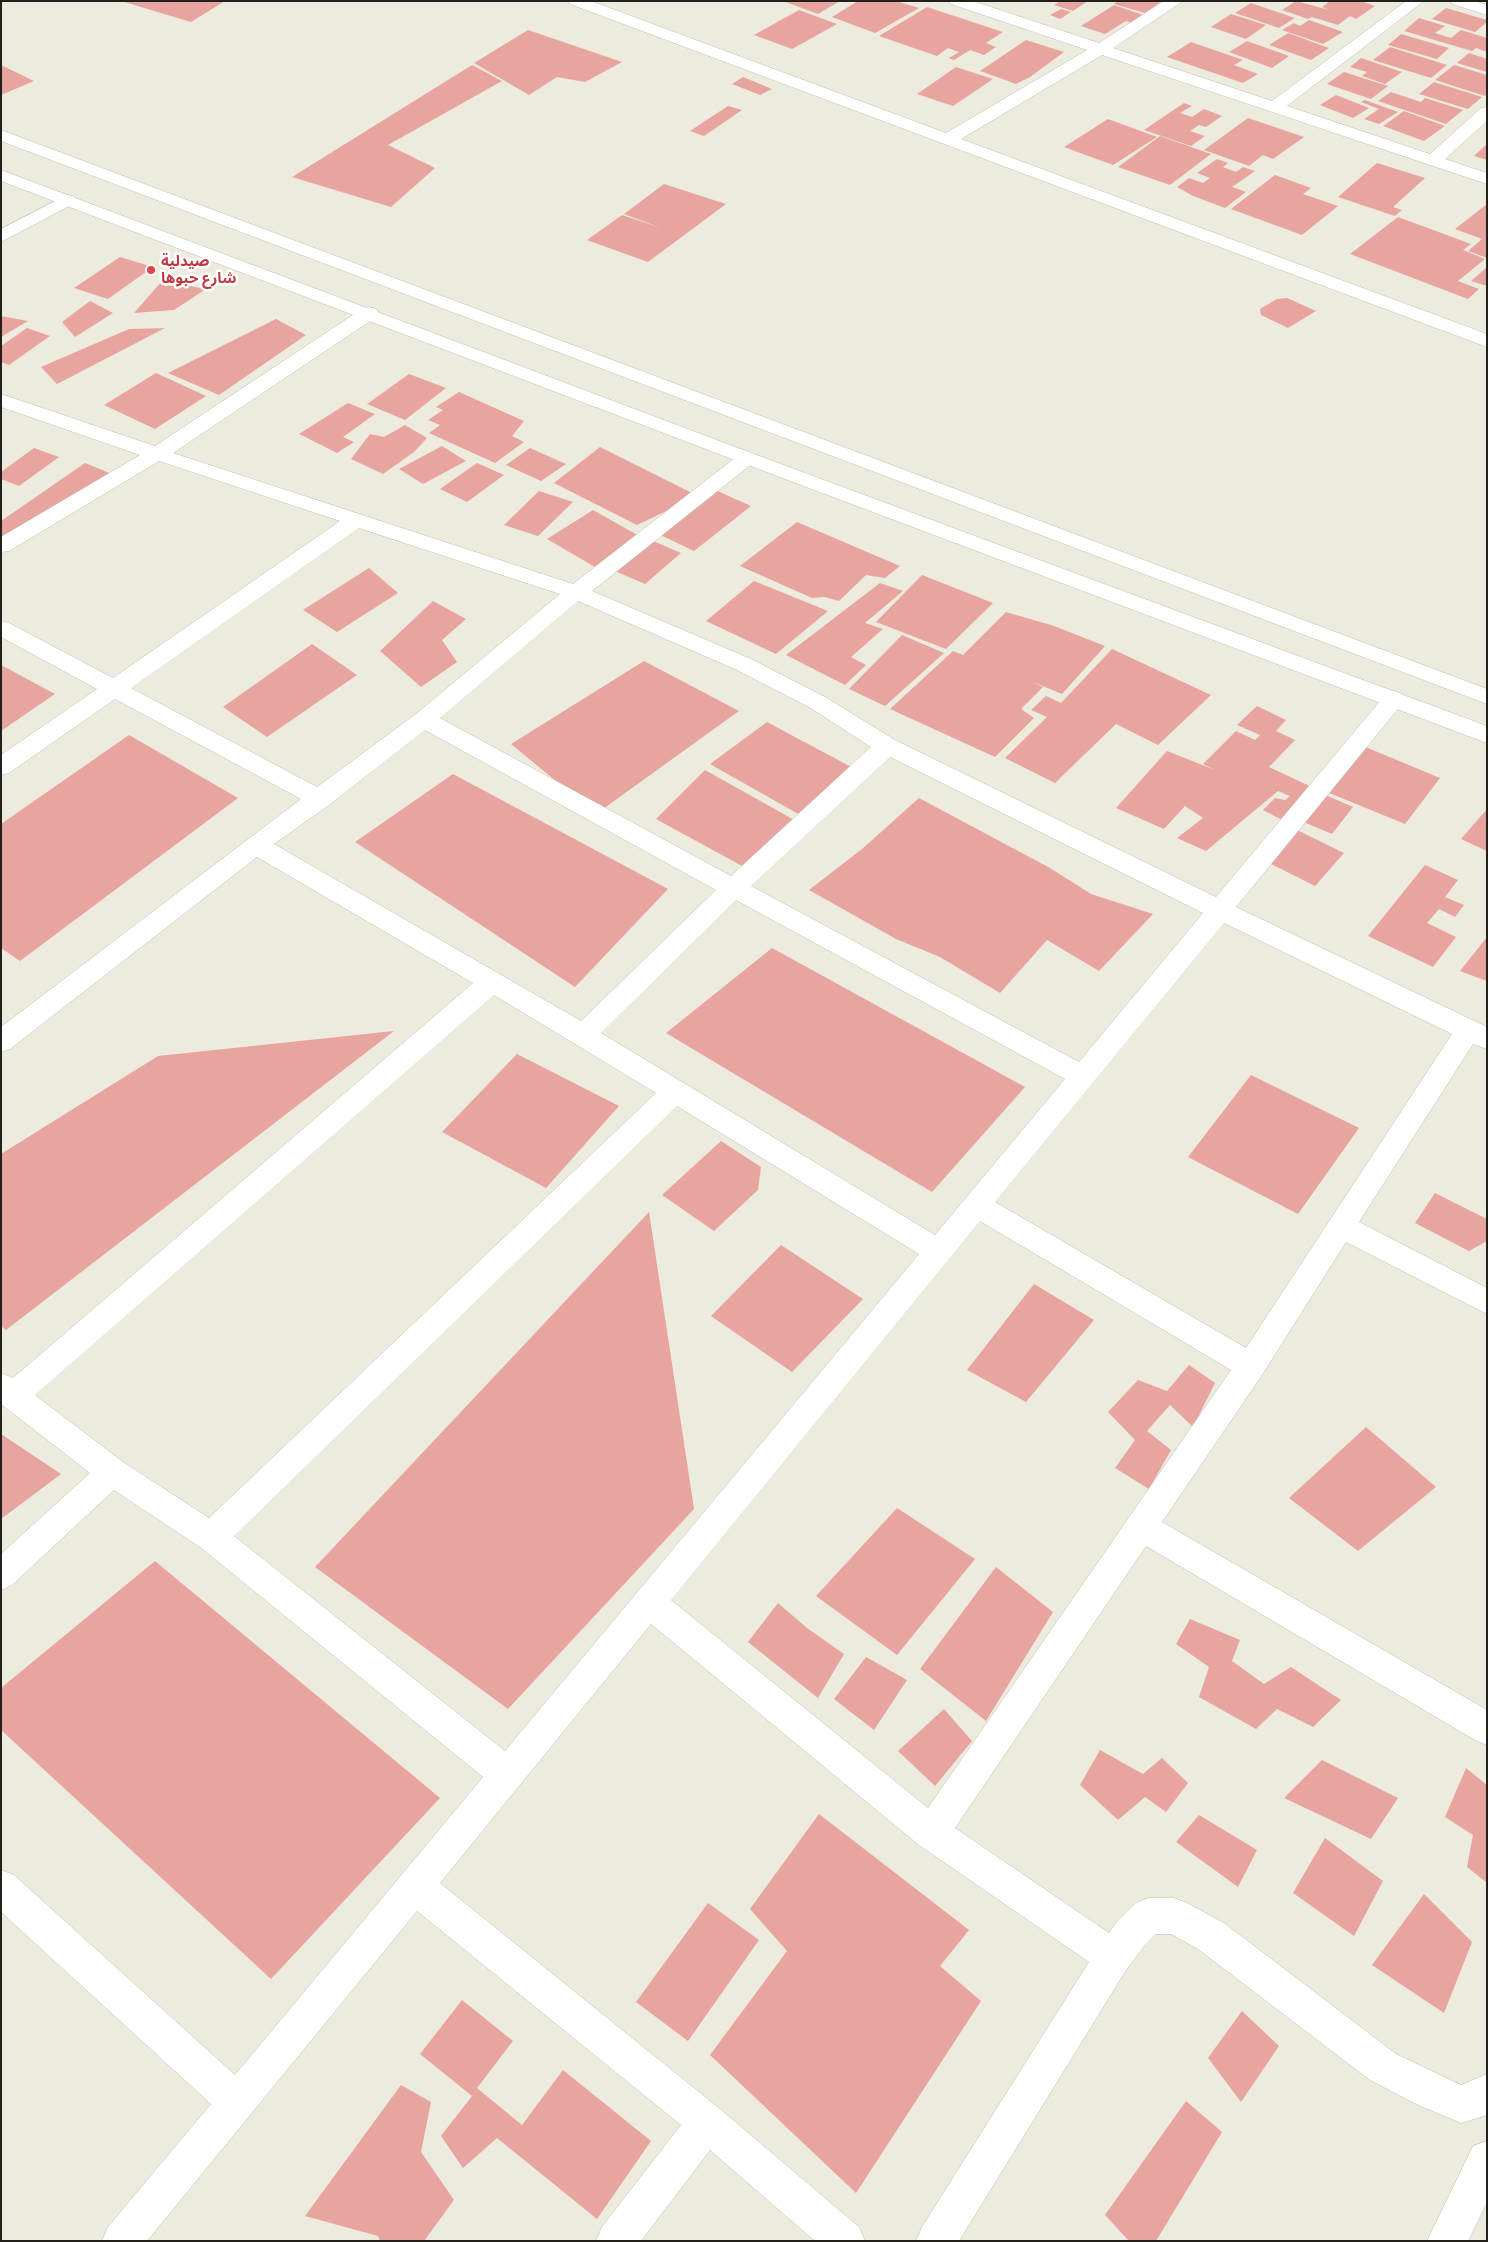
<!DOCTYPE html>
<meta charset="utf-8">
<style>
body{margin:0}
#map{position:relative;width:1488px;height:2242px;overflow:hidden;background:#edebde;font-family:"Playfair Display",serif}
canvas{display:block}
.frame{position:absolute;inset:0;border:2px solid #21201b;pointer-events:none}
</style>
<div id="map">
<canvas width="1488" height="2242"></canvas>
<div class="frame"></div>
</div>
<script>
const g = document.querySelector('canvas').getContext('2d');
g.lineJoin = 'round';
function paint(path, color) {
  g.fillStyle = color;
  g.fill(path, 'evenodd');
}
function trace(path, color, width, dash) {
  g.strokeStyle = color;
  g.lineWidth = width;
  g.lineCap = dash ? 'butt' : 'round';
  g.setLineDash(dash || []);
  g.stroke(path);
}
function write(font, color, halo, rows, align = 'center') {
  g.font = font + ' "Playfair Display","Noto Sans Arabic",serif';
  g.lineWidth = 5;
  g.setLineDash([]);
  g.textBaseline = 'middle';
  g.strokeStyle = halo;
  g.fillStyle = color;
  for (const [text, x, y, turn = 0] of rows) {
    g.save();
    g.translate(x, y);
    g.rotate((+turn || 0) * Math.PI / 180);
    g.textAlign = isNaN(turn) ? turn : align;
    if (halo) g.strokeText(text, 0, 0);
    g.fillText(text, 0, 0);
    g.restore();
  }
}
const building = new Path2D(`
 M121,1H225L191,22Z
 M783,1H840L818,14Z
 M858,1H896L919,8L875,33L832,17Z
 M1060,1H1088L1073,11L1054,5Z
 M1117,1H1162L1145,13L1114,4Z
 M1296,1L1329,10L1322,7L1330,1H1361L1375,6L1356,19L1350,16L1338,25L1312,17L1308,19L1282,10Z
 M1251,3L1295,18L1279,28L1235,13Z
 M1114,5L1146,16L1133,23L1126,21L1105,34L1081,26Z
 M927,7L1003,32L986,43L996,47L984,55L970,50L954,60L949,58L959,52L948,48L937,56L879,36Z
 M1446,8L1487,20V22L1475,32L1432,19Z
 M1061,9L1071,12L1060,19L1050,15Z
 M799,10L837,24L792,49L754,35Z
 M1231,14L1266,25L1246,39L1211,27Z
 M1419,18L1445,26L1435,33L1451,38L1461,30L1487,38V52L1476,48L1472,51L1404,31Z
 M1309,20L1343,32L1323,44L1282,30L1294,23L1300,26Z
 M528,30L622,62L585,82L557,77L529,95L474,63Z
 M1288,33L1329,48L1311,60L1269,45Z
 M1401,34L1449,48L1437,59L1388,45Z
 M1026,40L1064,52L1030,77L1016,84L980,71Z
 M1247,41L1289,56L1272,68L1229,52Z
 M1191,42L1243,60L1234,65L1258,74L1243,83L1167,57Z
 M1390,47L1447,65L1431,78L1373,60Z
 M1469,53L1487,59V72L1457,63Z
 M1361,58L1402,72L1385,84L1362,76L1367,72L1350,67Z
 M1,65L34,81L1,95Z
 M472,65L502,81L388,145L435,168L391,207L292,177Z
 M1454,65L1487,75V94L1485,96L1435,80Z
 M956,67L993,79L953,106L917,94Z
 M1344,72L1388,86L1371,99L1327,84Z
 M743,77L772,89L760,95L732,84Z
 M1434,82L1482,97L1468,109L1419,94Z
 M1391,92L1421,102L1425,98L1463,110L1446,124L1378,101Z
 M1336,95L1369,108L1353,118L1320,105Z
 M1365,100L1398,112L1379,124L1364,119L1379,109L1361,102Z
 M1184,103L1192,106L1180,113L1192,117L1204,109L1222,116L1206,127L1199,125L1190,131L1205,136L1191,146L1144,130Z
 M728,106L742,110L704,136L690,131Z
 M1404,111L1445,126L1424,141L1383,126Z
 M1248,118L1304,137L1273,159L1263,155L1249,166L1204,150Z
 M1108,119L1157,137L1113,165L1064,147Z
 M1160,136L1211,154L1170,185L1118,167Z
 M1487,144V160L1474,156Z
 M1217,159L1228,163L1223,167L1236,172L1243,167L1255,171L1232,187L1246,192L1225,208L1193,196L1177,187L1189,178L1203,183L1210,178L1197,173Z
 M1377,163L1425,178L1393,207L1402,210L1395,216L1338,197Z
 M1275,175L1311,188L1303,194L1338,206L1302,235L1231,209Z
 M664,184L726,204L648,262L587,240L622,215L661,228L624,214Z
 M1487,204V258L1468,251L1482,239L1455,229Z
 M1398,217L1471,244L1463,250L1485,259L1458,281L1479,289L1468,299L1350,254Z
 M120,257L153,267L108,299L74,288Z
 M1487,267V286L1471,281Z
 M162,281L206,289L174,310L134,313Z
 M1287,298L1316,311L1288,328L1261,315L1260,309L1277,299Z
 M90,301L113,313L75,337L62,322Z
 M1,316L28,321L1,337Z
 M276,319L306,335L219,395L168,373Z
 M27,328L50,336L9,365L1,362V346Z
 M165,328L57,384L41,367L129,329Z
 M156,373L206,396L155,429L104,405Z
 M409,374L446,388L405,420L367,404Z
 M459,392L524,421L512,436L524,442L495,463L429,433L440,425L428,420L443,410L436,407Z
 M348,403L375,414L343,437L354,442L337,453L299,434Z
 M405,425L427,438L414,452L383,474L351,459L370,434L384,437Z
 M442,446L466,461L423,484L399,469Z
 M600,447L698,496L637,525L554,483Z
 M34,448L59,457L19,486L1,479V472Z
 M530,448L566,464L541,481L506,465Z
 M85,463L112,474L68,505L57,500L70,507L1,543V521Z
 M477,463L504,475L467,502L440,489Z
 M713,489L751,506L694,551L656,533Z
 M539,491L573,502L538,536L504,525Z
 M593,510L641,537L595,567L547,539Z
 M797,522L900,566L885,578L866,575L839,601L825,597L812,598L740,566Z
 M651,540L681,553L645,584L615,571Z
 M369,568L398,593L337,632L303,610Z
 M922,575L993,603L946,649L876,622Z
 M754,581L828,611L776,654L706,621Z
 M880,583L903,591L865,623L883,629L851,657L866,665L845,685L786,655Z
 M433,601L466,619L442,640L457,662L421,687L380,651Z
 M1006,612L1054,626L1105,646L1062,694L1033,682L1043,687L1021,709L1034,718L995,757L890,709L953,651L963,655Z
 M902,635L944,653L885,706L849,689Z
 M312,644L357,675L267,737L223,707Z
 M1112,649L1211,695L1158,745L1116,724L1055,783L1005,758L1047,717L1031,710L1046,696L1061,703Z
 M644,661L739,711L596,814L511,744Z
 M1,665L55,694L1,731Z
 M1257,706L1286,720L1276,731L1295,740L1269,767L1318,790L1288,823L1263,810L1275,798L1285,800L1290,796L1278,791L1206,851L1177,838L1203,818L1185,806L1164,829L1116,808L1167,751L1215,770L1203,764L1236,731L1255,740L1260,735L1237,725Z
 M767,722L853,768L800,815L710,764Z
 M129,735L238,798L20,961L1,948V824Z
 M1363,746L1440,778L1405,824L1327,792Z
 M705,770L796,821L742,866L656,819Z
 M453,774L668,889L575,987L355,842Z
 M1321,793L1353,807L1332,834L1299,820Z
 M919,798L1050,868L1091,894L1153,914L1099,971L1047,940L1000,993L940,957L896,939L809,890L862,849Z
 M1487,809V851L1461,839Z
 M1295,829L1344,853L1315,886L1265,861Z
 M1425,865L1458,880L1445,897L1464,905L1455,917L1439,909L1427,923L1456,937L1433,967L1368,936Z
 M1487,937V981L1460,971Z
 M772,948L1025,1087L932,1192L666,1033Z
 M394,1031L6,1330L1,1326V1154L158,1056Z
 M517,1054L619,1106L546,1188L442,1132Z
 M1251,1075L1359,1128L1298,1214L1188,1157Z
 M721,1141L761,1167L758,1190L714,1231L662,1195Z
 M1435,1193L1487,1219V1241L1469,1251L1415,1223Z
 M649,1212L694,1509L508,1709L315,1567Z
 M781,1245L863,1299L792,1372L711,1316Z
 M1034,1284L1094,1320L1026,1402L967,1370Z
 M1189,1365L1215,1383L1193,1427L1170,1405L1147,1431L1171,1450L1149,1489L1115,1468L1135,1440L1108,1412L1138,1380L1167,1391Z
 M1366,1427L1436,1487L1358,1551L1289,1498Z
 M1,1434L61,1474L1,1519Z
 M897,1508L975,1559L897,1655L816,1596Z
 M155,1561L440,1798L271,1979L1,1730V1688Z
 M996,1567L1053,1612L986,1721L920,1669Z
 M778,1603L807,1628L844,1654L818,1698L748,1642Z
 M1190,1619L1240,1640L1232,1661L1264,1684L1291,1667L1341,1700L1313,1727L1277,1709L1256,1729L1199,1697L1209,1667L1176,1644Z
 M866,1657L907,1680L874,1730L834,1699Z
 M944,1709L972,1741L935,1786L898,1751Z
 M1100,1750L1143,1774L1162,1758L1188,1783L1166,1812L1145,1797L1118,1820L1080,1785Z
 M1322,1760L1398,1798L1371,1839L1284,1798Z
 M1466,1768L1487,1785V1883L1467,1867L1473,1835L1445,1817Z
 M819,1814L969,1930L940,1966L981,2001L856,2193L710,2055L787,1951L750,1909Z
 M1199,1815L1257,1850L1238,1887L1176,1842Z
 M1325,1838L1383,1881L1354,1936L1293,1893Z
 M1424,1894L1472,1942L1444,2013L1372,1965Z
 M708,1903L759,1940L688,2041L636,2002Z
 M462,2000L513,2041L477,2088L522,2125L563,2070L651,2141L597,2219L497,2138L463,2168L441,2136L472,2096L420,2054Z
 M1242,2011L1279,2046L1241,2102L1208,2058Z
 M401,2085L431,2102L421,2152L454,2200L424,2241H380L378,2236L305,2216Z
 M1186,2101L1222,2132L1156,2241H1129L1105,2215Z`);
const minor = new Path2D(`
 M568,1H591L946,133L1087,50L951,4L949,1H973L1099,43L1164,1H1183L1113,48L1272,101L1406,1H1424L1287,106L1430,154L1481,108L1487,107V121L1445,159L1487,173V184L1102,55L961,139L1487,334V347L570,4Z
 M1450,1H1475L1487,5V15L1452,4Z
 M67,195L73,196L76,200L73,204L1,242V229Z
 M369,307L376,309L379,313L376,317L173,453L573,584L740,454L747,452L754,454L757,458L754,462L592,591L751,659L825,697L895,740L1216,897L1386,694L1394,691L1402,694L1406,699L1236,907L1487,1027V1049L1473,1044L1359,1222L1487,1288V1314L1346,1242L1262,1375L1162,1522L1487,1710V1745L1475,1740L1146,1546L955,1828L1109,1933L1119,1919L1136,1903L1149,1898H1174L1187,1903L1224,1923L1396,2054L1461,2085L1487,2074V2115L1461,2123L1418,2105L1370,2080L1198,1949L1171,1934H1156L1145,1945L1126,1970L959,2241H916L922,2227L1089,1962L919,1845L651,1624L440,1883L720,2109L859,2227L865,2241H815L710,2150L641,2241H596L602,2227L681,2125L417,1911L147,2241H102L108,2227L211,2104L1,1912V1870L14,1875L235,2075L483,1777L200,1547L114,1490L12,1585L1,1590V1554L90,1473L1,1404V1373L13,1378L473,983L257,857L10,1049L1,1052V1027L301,799L115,699L9,773L1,775V755L97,689L1,637V621L9,623L113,678L340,521L159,461L9,551L1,552V537L140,455L1,407V394L155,446L362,309ZM359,528L560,594L416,714L317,787L131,688ZM578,601L735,669L809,707L871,747L731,876L440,718ZM425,730L716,890L581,1021L274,844L329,805ZM890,757L1203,913L1079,1062L751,886ZM736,900L1065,1079L935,1235L601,1033ZM1224,923L1452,1034L1246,1348L995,1202ZM494,995L656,1093L209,1518L123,1462L35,1395ZM677,1106L919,1254L505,1751L234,1536ZM980,1221L1231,1370L928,1808L671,1600Z
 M1487,2141V2202L1468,2241H1427L1473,2146Z`);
const major = new Path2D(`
 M1,130L1487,689V704L1,141Z
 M1,170L754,454L1487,726V743L740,462L1,181Z`);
const markers = [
 [151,270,5,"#e0444e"]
];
const farHealthnames = [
 ["صيدلية",161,261],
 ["شارع حبوها",161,278]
];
paint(building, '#e8a49f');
trace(minor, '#bfbdb1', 1);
trace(major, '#bfbdb1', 1);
paint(minor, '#fff');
paint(major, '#fff');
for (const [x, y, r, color] of markers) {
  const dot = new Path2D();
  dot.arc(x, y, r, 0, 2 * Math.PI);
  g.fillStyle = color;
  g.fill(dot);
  trace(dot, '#fff', 2);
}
write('bold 15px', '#be3a42', '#fff', farHealthnames, 'left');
</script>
